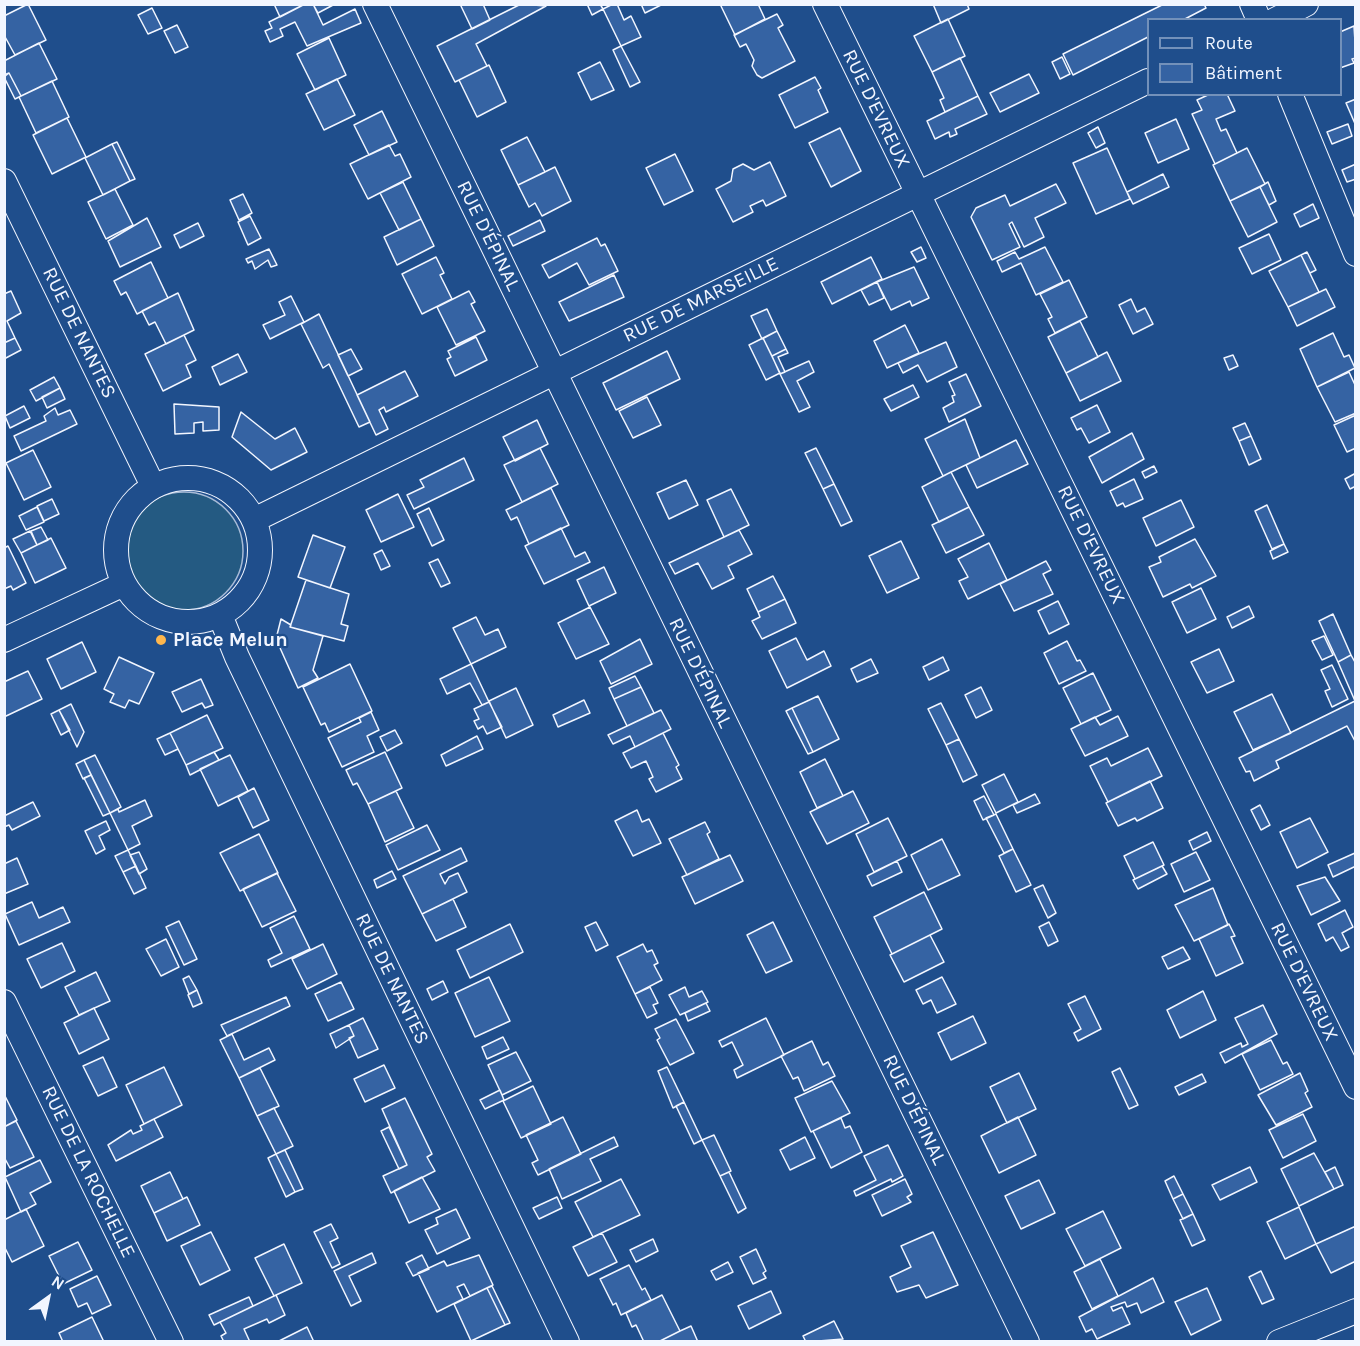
<!DOCTYPE html>
<meta charset="utf-8">
<style>
body{margin:0}
#map{position:relative;width:1360px;height:1346px;overflow:hidden;background:#1f4e8c;font-family:Karla,sans-serif}
canvas{display:block}
.frame{position:absolute;inset:0;border:6px solid #f2f6ff;pointer-events:none}
.legend{position:absolute;left:1147px;top:18px;width:195px;height:78px;box-sizing:border-box;background:#1f4e8c;border:2px solid #7391ba;margin:0;padding:8px 10px;list-style:none;font-size:18px;color:#f2f6ff}
.legend li{display:flex;align-items:center;gap:12px;height:30px}
.legend b{width:30px;border:2px solid #7391ba}
.north{position:absolute;left:18px;top:1268px;width:60px;height:60px;-webkit-text-stroke:4px #1f4e8c;paint-order:stroke;rotate:33deg;font-size:16px;font-weight:700;line-height:24px;text-align:center;color:#f2f6ff}
.north::after{content:'';display:block;margin:auto;width:21px;height:27px;background:#f2f6ff;clip-path:polygon(50% 0,100% 100%,50% 72%,0 100%)}
</style>
<div id="map">
<canvas width="1360" height="1346"></canvas>
<div class="frame"></div>
<ul class="legend">
<li><b style="height:8px;background:#1f4e8c"></b>Route</li>
<li><b style="height:16px;background:#3563a3"></b>Bâtiment</li>
</ul>
<div class="north">N</div>
</div>
<script>
const g = document.querySelector('canvas').getContext('2d');
g.lineJoin = 'round';
function paint(path, color) {
  g.fillStyle = color;
  g.fill(path, 'evenodd');
}
function trace(path, color, width, dash) {
  g.strokeStyle = color;
  g.lineWidth = width;
  g.lineCap = dash ? 'butt' : 'round';
  g.setLineDash(dash || []);
  g.stroke(path);
}
function write(font, color, halo, rows, align = 'center') {
  g.font = font + ' Karla,sans-serif';
  g.lineWidth = 4.5;
  g.setLineDash([]);
  g.textBaseline = 'middle';
  g.strokeStyle = halo;
  g.fillStyle = color;
  for (const [text, x, y, turn = 0] of rows) {
    g.save();
    g.translate(x, y);
    g.rotate((+turn || 0) * Math.PI / 180);
    g.textAlign = isNaN(turn) ? turn : align;
    if (halo) g.strokeText(text, 0, 0);
    g.fillText(text, 0, 0);
    g.restore();
  }
}
const green = new Path2D(`
 M125 551a59 59 0 1 1 118 0a59 59 0 1 1-118 0Z`);
const building = new Path2D(`
 M28,4L46,40L15,55L4,35V16Z
 M274,4H305L280,17Z
 M305,4H313L323,25L355,9L361,23L307,46L295,22L280,29L283,36L270,42L265,31L272,28L269,22Z
 M313,4H335L318,13Z
 M460,4H483L490,20L472,29Z
 M521,4L546,6L476,44L487,66L455,82L437,46Z
 M587,4H600L603,9L592,15Z
 M613,4H617L624,20L631,16L641,37L621,46L603,9Z
 M641,4H663L645,13Z
 M720,4H758L765,19L735,35Z
 M933,4H967L969,9L941,23Z
 M1164,4H1204L1206,8L1183,20H1148V37L1073,75L1063,54Z
 M152,8L162,28L148,34L138,15Z
 M777,14L783,25L778,28L795,61L762,78L757,75L752,66L754,60L746,44L740,47L734,35Z
 M948,19L965,56L932,72L914,36Z
 M177,25L188,47L175,53L164,31Z
 M1354,26L1356,58L1352,59L1354,63L1340,68V32Z
 M329,38L346,75L315,90L297,54Z
 M39,43L57,79L21,96L9,73L4,75V61Z
 M621,46L640,82L630,87L613,50Z
 M1062,57L1070,74L1060,79L1052,62Z
 M960,58L978,96L945,112L940,100L944,98L932,72Z
 M600,62L614,90L591,100L578,73Z
 M489,65L506,102L477,117L459,80Z
 M9,73L21,96L15,99L4,77Z
 M1029,74L1039,93L1000,112L990,93Z
 M815,77L821,88L818,90L828,112L795,128L779,95Z
 M337,79L355,115L324,130L306,94Z
 M52,81L69,117L36,133L19,97Z
 M1210,94H1227L1235,111L1216,119L1221,131L1226,129L1237,153L1215,164L1192,114L1202,110L1197,100Z
 M978,96L987,114L955,129L957,134L950,137L949,132L935,139L927,121Z
 M1356,99V126L1346,103Z
 M382,111L397,142L369,155L354,125Z
 M67,118L86,157L52,174L33,135Z
 M1176,119L1189,149L1158,163L1145,133Z
 M1348,124L1352,136L1332,144L1327,132Z
 M1098,127L1105,143L1096,148L1088,133Z
 M840,128L861,171L831,187L809,143Z
 M527,137L545,172L518,185L501,150Z
 M117,142L135,179L130,181L112,144Z
 M112,144L130,181L103,195L85,158Z
 M389,145L395,156L400,154L411,177L368,199L350,164Z
 M1107,148L1130,199L1096,214L1073,163Z
 M1247,148L1265,184L1230,201L1213,165Z
 M675,154L693,191L664,205L646,168Z
 M770,162L786,196L766,206L763,200L750,206L753,212L733,222L716,189L731,181L733,169L743,164L754,170Z
 M1356,164V179L1347,182L1342,170Z
 M555,167L571,201L542,216L535,203L529,207L518,185Z
 M1163,174L1169,187L1133,204L1127,192Z
 M403,182L421,219L399,230L380,193Z
 M1268,182L1276,201L1269,205L1260,187Z
 M1056,184L1066,203L1035,218L1044,237L1024,247L1012,222L1009,224L1020,247L992,260L971,217L976,208L1005,195L1010,206Z
 M1260,187L1277,222L1248,237L1230,201Z
 M115,189L133,225L106,239L88,202Z
 M243,194L252,213L239,220L230,200Z
 M1313,204L1319,218L1300,227L1294,214Z
 M250,216L261,238L248,245L238,222Z
 M147,218L161,247L120,267L108,241Z
 M421,219L434,246L397,265L384,237Z
 M540,220L545,231L513,246L508,236Z
 M198,223L204,236L180,248L174,235Z
 M1269,234L1281,260L1252,274L1239,248Z
 M597,238L601,246L605,244L618,271L589,285L577,263L549,278L542,265Z
 M921,247L926,258L917,262L911,252Z
 M1045,247L1063,282L1036,295L1021,263L1002,272L997,261L1015,252L1019,259Z
 M269,249L277,265L271,267L268,260L255,269L252,261L248,263L246,259Z
 M1307,252L1316,270L1310,273L1301,255Z
 M1301,255L1319,292L1288,307L1269,271Z
 M436,257L444,273L440,275L452,299L422,314L402,274Z
 M871,257L882,279L832,304L821,282Z
 M151,262L168,298L137,314L126,292L121,295L114,281Z
 M914,267L929,298L912,306L910,301L891,310L877,282Z
 M614,275L624,297L569,321L559,302Z
 M1069,280L1087,317L1055,333L1048,319L1052,317L1040,294Z
 M877,282L884,298L869,305L861,290Z
 M1326,289L1335,307L1297,326L1288,307Z
 M11,291L21,313L7,321L15,338L4,343V294Z
 M469,291L475,302L471,304L485,331L456,345L437,307Z
 M178,293L194,330L166,344L155,322L149,325L142,311Z
 M291,296L304,322L270,339L263,325L285,315L279,302Z
 M1131,299L1137,312L1145,308L1153,324L1133,334L1119,305Z
 M767,309L777,331L762,339L751,316Z
 M319,314L370,422L359,427L329,364L323,368L301,324Z
 M1080,321L1098,357L1066,373L1048,337Z
 M905,325L919,353L887,368L874,341Z
 M777,331L786,349L772,356L763,338Z
 M1333,333L1344,357L1349,355L1355,368L1317,387L1300,349Z
 M184,335L196,360L186,365L191,377L163,391L145,354Z
 M476,337L487,360L455,376L447,359L451,357L448,351Z
 M15,338L21,350L4,359V343Z
 M763,338L780,373L766,380L749,345Z
 M946,342L957,367L927,382L918,365L903,373L898,363Z
 M351,349L362,369L348,376L338,355Z
 M786,349L788,353L778,357L785,372L780,374L772,356Z
 M667,351L680,379L616,410L603,383Z
 M1107,352L1121,381L1080,401L1066,373Z
 M238,354L247,372L220,385L212,367Z
 M1233,355L1238,366L1229,370L1224,358Z
 M809,361L814,372L797,381L810,407L799,412L780,374Z
 M405,371L418,396L386,412L384,407L379,410L388,429L376,435L357,395Z
 M1349,372L1356,387V413L1335,422L1317,387Z
 M966,374L981,406L949,422L943,408L954,402L952,396L955,395L949,382Z
 M54,377L60,388L36,401L30,390Z
 M913,385L919,397L891,411L884,399Z
 M60,388L65,399L47,408L42,397Z
 M647,397L661,425L633,438L619,411Z
 M174,404L219,407V430L203,431V422L194,423V433L175,434Z
 M1097,405L1110,432L1089,443L1081,428L1077,430L1071,418Z
 M24,406L30,418L10,428L5,416Z
 M55,408L58,415L70,410L77,424L21,451L14,436L46,421L44,416Z
 M241,412L275,439L295,428L307,452L271,470L232,437Z
 M1356,415V448L1347,452L1334,425Z
 M965,419L980,458L943,476L925,439Z
 M537,420L548,444L515,461L503,437Z
 M1245,423L1251,436L1239,441L1233,428Z
 M1132,433L1144,459L1102,483L1089,457Z
 M1251,436L1261,459L1249,465L1239,441Z
 M1016,440L1028,464L977,488L966,465Z
 M540,448L558,484L522,502L504,465Z
 M816,448L834,484L823,489L805,453Z
 M33,450L51,487L24,500L6,463Z
 M464,458L474,480L414,509L407,495L424,487L420,480Z
 M1154,466L1157,472L1145,478L1142,472Z
 M951,472L969,507L939,522L922,487Z
 M1356,473V486L1350,489L1345,479Z
 M1134,479L1143,499L1125,507L1123,503L1117,506L1110,491Z
 M686,480L698,505L669,519L657,493Z
 M834,484L852,521L841,526L823,489Z
 M551,488L569,525L529,544L517,517L511,520L506,510Z
 M731,489L749,525L724,537L707,500Z
 M398,494L414,527L381,542L366,510Z
 M52,499L59,514L44,521L37,506Z
 M1181,500L1194,527L1156,546L1143,518Z
 M1267,505L1284,544L1272,549L1255,511Z
 M37,507L44,522L26,530L19,516Z
 M969,507L984,535L946,553L932,525Z
 M429,508L444,540L432,546L417,514Z
 M41,527L48,540L37,545L31,531Z
 M561,528L575,557L585,552L590,562L544,584L525,546Z
 M739,530L752,554L728,566L734,578L712,589L698,563L675,574L669,563Z
 M30,531L37,545L21,553L13,539Z
 M313,535L345,547L330,588L298,577Z
 M51,538L66,568L35,583L21,553Z
 M1195,539L1216,576L1192,588L1190,584L1163,597L1149,567L1161,562L1159,557Z
 M901,541L919,578L887,593L869,556Z
 M989,543L1007,580L968,599L959,581L968,577L958,559Z
 M1284,544L1288,552L1273,559L1270,551Z
 M8,546L26,583L13,590L11,586L4,589V548Z
 M382,550L390,566L381,570L374,554Z
 M438,559L450,583L441,587L429,563Z
 M1046,561L1051,570L1043,574L1053,594L1014,611L1000,584Z
 M604,567L616,593L589,606L577,580Z
 M773,576L785,599L758,612L747,589Z
 M306,580L349,594L341,624L348,626L344,641L290,627Z
 M1201,588L1216,619L1187,633L1172,602Z
 M785,599L796,623L762,639L752,621L760,617L758,612Z
 M1058,601L1069,624L1049,634L1038,611Z
 M1249,606L1254,617L1232,628L1227,617Z
 M590,607L609,644L576,659L558,623Z
 M1333,614L1351,655L1338,662L1319,621Z
 M476,617L485,635L498,629L506,647L471,664L453,628Z
 M281,619L291,625L290,627L323,636L313,670L318,678L298,688L276,639Z
 M1324,636L1333,655L1322,660L1312,641Z
 M796,638L807,660L824,651L831,666L787,688L769,651Z
 M640,639L652,664L611,684L600,661Z
 M1067,641L1077,661L1080,660L1086,671L1059,684L1044,653Z
 M82,642L96,672L61,689L47,659Z
 M1219,649L1234,681L1207,693L1191,662Z
 M1351,655L1356,664L1355,701L1338,662Z
 M119,657L154,673L139,704L129,700L125,708L110,702L114,694L104,689Z
 M943,657L949,670L929,680L923,667Z
 M871,659L878,673L857,682L851,669Z
 M350,664L372,711L329,732L325,723L321,725L303,687Z
 M471,664L489,702L482,705L470,683L447,694L440,679Z
 M1332,665L1348,699L1332,707L1325,691L1330,689L1321,670Z
 M28,671L42,699L4,717V682Z
 M1093,673L1111,710L1081,724L1063,688Z
 M635,676L641,687L614,699L609,688Z
 M201,679L213,705L205,708L202,703L182,712L172,692Z
 M641,687L654,713L627,726L614,699Z
 M981,687L992,710L976,718L965,695Z
 M516,688L533,725L506,738L489,701Z
 M1272,694L1291,733L1253,750L1234,712Z
 M818,696L839,739L813,752L792,708Z
 M584,700L590,713L558,727L553,715Z
 M1355,701L1356,743L1347,726L1276,761L1279,768L1254,781L1250,771L1246,772L1239,758Z
 M489,702L502,727L487,734L483,726L478,729L474,721L479,719L474,709Z
 M941,703L959,739L946,745L928,709Z
 M71,704L84,732L77,747L59,710Z
 M792,708L813,752L808,754L786,711Z
 M59,710L70,730L61,735L51,714Z
 M661,710L671,729L635,747L630,736L613,744L608,735Z
 M371,712L379,730L367,736L374,752L342,767L328,738L361,722L359,718Z
 M207,715L223,748L186,765L170,733Z
 M1118,716L1128,736L1085,756L1071,729L1095,717L1100,725Z
 M395,730L402,743L387,751L380,737Z
 M170,733L178,749L165,755L157,739Z
 M663,733L679,765L676,767L682,779L656,792L649,779L653,777L646,761L631,768L623,753Z
 M477,736L483,749L446,766L441,755Z
 M959,739L977,775L963,782L946,745Z
 M1148,748L1162,776L1108,802L1090,766L1107,758L1111,766Z
 M214,752L219,760L190,775L186,765Z
 M385,752L402,788L368,804L357,783L353,785L346,770Z
 M95,755L121,807L110,813L84,760Z
 M230,755L248,791L218,806L200,769Z
 M825,759L843,796L817,808L800,772Z
 M84,760L91,775L83,779L76,764Z
 M1004,774L1018,802L996,813L982,785Z
 M91,775L110,813L103,816L84,778Z
 M1150,781L1163,808L1137,821L1135,818L1118,826L1106,803Z
 M254,788L269,820L253,828L238,797Z
 M396,791L414,828L385,842L368,804Z
 M853,791L869,823L827,844L810,812Z
 M1035,794L1040,803L1017,813L1013,805Z
 M984,796L994,815L983,820L974,801Z
 M145,800L152,816L132,826L140,844L128,850L110,813L118,809L119,812Z
 M33,802L40,816L12,830L9,825L4,827V816Z
 M1260,805L1270,825L1261,830L1251,810Z
 M637,810L642,822L649,819L661,843L633,856L615,821Z
 M996,814L1013,849L1004,853L986,818Z
 M888,818L907,856L874,872L856,834Z
 M1310,818L1328,852L1297,868L1280,832Z
 M106,821L110,830L99,836L105,849L96,854L85,831Z
 M705,822L710,832L707,834L719,859L687,875L669,839Z
 M427,825L440,850L398,870L386,845Z
 M1207,832L1211,841L1193,850L1189,841Z
 M259,834L278,873L240,891L220,853Z
 M942,839L960,875L928,890L911,855Z
 M1153,842L1164,865L1135,879L1124,856Z
 M461,848L467,861L440,874L445,884L449,877L458,873L467,892L422,914L403,876Z
 M1013,849L1031,885L1016,892L999,856Z
 M128,850L136,866L123,872L115,856Z
 M139,852L147,869L139,874L130,855Z
 M1196,852L1210,880L1184,892L1171,864Z
 M1355,853L1356,866L1333,877L1328,865Z
 M730,855L743,881L695,904L682,877Z
 M17,858L28,884L4,894V864Z
 M897,861L902,872L872,886L867,876Z
 M136,866L146,888L134,894L123,872Z
 M1162,866L1167,874L1138,889L1133,880Z
 M392,871L396,879L377,888L374,880Z
 M277,873L296,911L262,927L243,889Z
 M1325,877L1340,901L1311,915L1297,886Z
 M1043,885L1056,913L1048,918L1034,889Z
 M1213,888L1228,925L1194,941L1175,905Z
 M924,892L942,929L892,954L874,917Z
 M453,899L466,927L436,941L422,914Z
 M32,902L39,918L63,907L70,922L19,945L5,914Z
 M1345,910L1353,927L1342,933L1349,947L1341,951L1333,937L1326,941L1318,924Z
 M294,916L310,949L271,967L268,960L282,953L270,928Z
 M179,921L197,959L184,965L166,927Z
 M596,922L608,945L596,951L585,927Z
 M773,922L792,961L766,973L747,935Z
 M1049,922L1058,941L1048,946L1039,927Z
 M510,924L523,952L470,978L457,950Z
 M1229,924L1235,936L1231,937L1243,963L1216,976L1199,939Z
 M930,935L944,962L904,982L890,955Z
 M166,939L179,967L161,976L146,949Z
 M62,943L75,971L41,988L27,959Z
 M323,944L337,974L307,989L292,959Z
 M643,944L647,952L652,950L658,963L654,965L662,980L635,994L617,957Z
 M1183,947L1190,959L1168,969L1162,957Z
 M96,972L110,1001L79,1015L65,987Z
 M189,976L197,990L189,994L183,979Z
 M489,977L510,1021L475,1037L455,993Z
 M942,977L956,1004L937,1013L931,1000L923,1004L916,990Z
 M443,981L448,992L432,1000L427,989Z
 M341,982L354,1009L328,1021L315,994Z
 M650,987L658,1003L653,1005L657,1013L647,1018L635,994Z
 M685,987L689,997L702,991L708,1002L680,1015L669,995Z
 M197,990L202,1003L193,1007L188,995Z
 M1203,991L1216,1020L1180,1038L1167,1010Z
 M1085,996L1101,1029L1078,1041L1074,1033L1081,1029L1068,1004Z
 M286,997L290,1006L227,1036L221,1025Z
 M706,1003L710,1011L688,1021L685,1013Z
 M1263,1005L1277,1034L1225,1063L1220,1053L1241,1043L1242,1047L1248,1044L1235,1018Z
 M94,1008L109,1039L79,1054L64,1023Z
 M973,1016L986,1043L951,1060L938,1033Z
 M363,1018L378,1049L358,1058L349,1038L354,1036L349,1025Z
 M766,1018L784,1055L737,1078L734,1070L743,1065L732,1042L722,1047L719,1041Z
 M676,1019L694,1053L670,1065L657,1040L660,1038L655,1029Z
 M349,1025L354,1036L336,1048L330,1034Z
 M232,1034L244,1060L269,1048L275,1060L239,1078L220,1040Z
 M503,1037L509,1049L487,1059L482,1047Z
 M1271,1040L1283,1064L1287,1062L1293,1074L1260,1090L1242,1054Z
 M812,1041L823,1065L828,1062L835,1076L804,1091L798,1077L793,1079L781,1056Z
 M516,1052L531,1081L502,1095L488,1065Z
 M103,1057L117,1087L98,1096L83,1066Z
 M384,1065L395,1088L365,1102L354,1079Z
 M164,1067L182,1105L144,1124L126,1085Z
 M667,1067L684,1102L673,1108L658,1071Z
 M260,1068L279,1106L257,1116L239,1078Z
 M1120,1068L1138,1105L1129,1109L1112,1072Z
 M1019,1073L1036,1109L1007,1123L990,1087Z
 M1300,1073L1308,1091L1305,1093L1312,1107L1276,1125L1258,1095Z
 M1202,1074L1206,1082L1179,1095L1175,1087Z
 M832,1081L850,1113L811,1132L795,1098Z
 M533,1086L551,1124L521,1138L503,1101Z
 M500,1090L504,1100L485,1109L480,1100Z
 M4,1094L17,1120L4,1127Z
 M405,1098L432,1154L427,1157L435,1171L391,1193L383,1176L407,1165L382,1109Z
 M684,1102L702,1140L694,1144L676,1106Z
 M274,1108L293,1146L276,1154L257,1116Z
 M1303,1114L1316,1141L1283,1158L1269,1130Z
 M563,1117L581,1154L538,1175L532,1163L538,1160L526,1135Z
 M1018,1117L1036,1155L999,1173L981,1136Z
 M841,1118L845,1128L850,1126L862,1152L831,1168L813,1131Z
 M154,1119L163,1137L116,1161L108,1145L131,1130L133,1134L142,1130L140,1126Z
 M16,1121L34,1157L10,1168L4,1157V1127Z
 M389,1127L407,1165L399,1169L381,1131Z
 M714,1135L731,1171L720,1176L702,1140Z
 M614,1137L618,1146L590,1159L601,1181L562,1199L549,1169Z
 M805,1137L815,1158L790,1170L780,1150Z
 M888,1145L903,1176L892,1182L891,1179L856,1196L854,1191L876,1180L864,1156Z
 M285,1150L303,1189L295,1192L276,1154Z
 M1314,1153L1334,1189L1299,1206L1281,1169Z
 M276,1154L295,1192L286,1197L268,1158Z
 M40,1160L51,1182L30,1193L36,1204L21,1212L5,1177Z
 M1250,1167L1257,1182L1220,1200L1212,1185Z
 M1335,1167L1343,1185L1334,1189L1325,1172Z
 M170,1172L183,1199L154,1213L141,1186Z
 M729,1172L746,1208L738,1213L720,1176Z
 M1174,1176L1183,1194L1173,1199L1165,1181Z
 M422,1177L440,1209L409,1223L394,1191Z
 M621,1179L640,1215L593,1237L575,1202Z
 M905,1179L912,1194L907,1197L911,1202L882,1216L872,1195Z
 M1039,1180L1055,1213L1021,1229L1005,1196Z
 M1183,1194L1193,1214L1183,1219L1173,1199Z
 M187,1197L200,1225L167,1241L154,1213Z
 M557,1197L562,1208L539,1219L533,1208Z
 M1299,1207L1316,1244L1285,1259L1267,1222Z
 M26,1209L44,1246L12,1262L4,1246V1220Z
 M456,1209L470,1238L437,1254L425,1230L438,1224L436,1218Z
 M1103,1211L1121,1248L1085,1266L1066,1229Z
 M1193,1214L1205,1240L1192,1246L1180,1220Z
 M331,1224L338,1238L330,1242L340,1264L332,1268L314,1232Z
 M1356,1226V1261L1331,1273L1316,1244Z
 M211,1232L230,1270L200,1285L181,1246Z
 M933,1232L958,1285L926,1298L919,1285L897,1292L890,1277L911,1267L901,1246Z
 M602,1233L617,1262L588,1276L573,1247Z
 M653,1239L658,1251L636,1262L630,1250Z
 M78,1242L92,1270L63,1284L49,1256Z
 M284,1244L302,1283L274,1296L255,1258Z
 M756,1249L766,1271L763,1273L766,1278L753,1284L740,1257Z
 M372,1253L376,1263L349,1276L361,1301L351,1306L334,1271Z
 M422,1255L429,1269L413,1276L406,1263Z
 M479,1255L493,1285L470,1296L464,1284L457,1287L463,1299L437,1312L418,1273L444,1261L447,1266Z
 M1100,1259L1118,1296L1092,1309L1074,1272Z
 M728,1262L733,1272L716,1280L711,1271Z
 M629,1265L642,1290L645,1288L651,1300L621,1315L616,1303L613,1305L600,1279Z
 M1261,1271L1274,1299L1262,1304L1249,1277Z
 M97,1276L111,1305L92,1314L87,1303L78,1307L70,1289Z
 M1153,1278L1164,1302L1141,1313L1137,1303L1127,1307L1125,1302L1111,1307L1113,1311L1122,1307L1130,1324L1097,1339L1092,1329L1086,1332L1079,1317Z
 M492,1286L510,1323L505,1325L487,1288Z
 M487,1288L505,1325L471,1341L454,1304Z
 M1207,1288L1221,1320L1191,1335L1175,1302Z
 M771,1291L781,1313L749,1329L738,1306Z
 M276,1295L285,1315L269,1323L267,1319L244,1329L250,1342H224L221,1336L226,1333L220,1322Z
 M662,1295L680,1331L658,1342H644L636,1325L632,1327L626,1313Z
 M249,1297L253,1306L214,1325L209,1315Z
 M92,1317L104,1342H63L59,1333Z
 M834,1321L843,1339L806,1342L803,1336Z
 M691,1326L698,1342H658L680,1331Z
 M307,1327L314,1342H277Z`);
const minor = new Path2D(`
 M375,4L1027,1342
 M825,4L1356,1087
 M1252,4L1259,20
 M1275,20L1306,4
 M1290,94L1356,254
 M4,181L153,486
 M116 550a72 72 0 1 1 144 0a72 72 0 1 1-144 0Z
 M254,520L1148,81
 M220,615L237,657L567,1342
 M4,640L124,584
 M4,1002L171,1342
 M1279,1342L1356,1311`);
const markers = [
 [161,640,6,"#ffb74d"]
];
const streetNames = [
 ["RUE D'EVREUX",876,109,64],
 ["RUE D'ÉPINAL",488,236,64],
 ["RUE DE MARSEILLE",701,300,-26],
 ["RUE DE NANTES",79,333,64],
 ["RUE D'EVREUX",1091,545,64],
 ["RUE D'ÉPINAL",700,673,64],
 ["RUE DE NANTES",392,979,64],
 ["RUE D'EVREUX",1304,982,64],
 ["RUE D'ÉPINAL",914,1110,64],
 ["RUE DE LA ROCHELLE",88,1172,64]
];
const poiNames = [
 ["Place Melun",173,640]
];
paint(green, '#245a82');
trace(green, '#a8bbd7', 1.5);
paint(building, '#3563a3');
trace(building, '#f2f6ff', 1.5);
trace(minor, '#f2f6ff', 26);
trace(minor, '#1f4e8c', 24);
for (const [x, y, r, color] of markers) {
  const dot = new Path2D();
  dot.arc(x, y, r, 0, 2 * Math.PI);
  g.fillStyle = color;
  g.fill(dot);
  trace(dot, '#1f4e8c', 2);
}
write('20px', '#f2f6ff', '#1f4e8c', streetNames);
write('bold 20px', '#f2f6ff', '#1f4e8c', poiNames, 'left');
</script>
